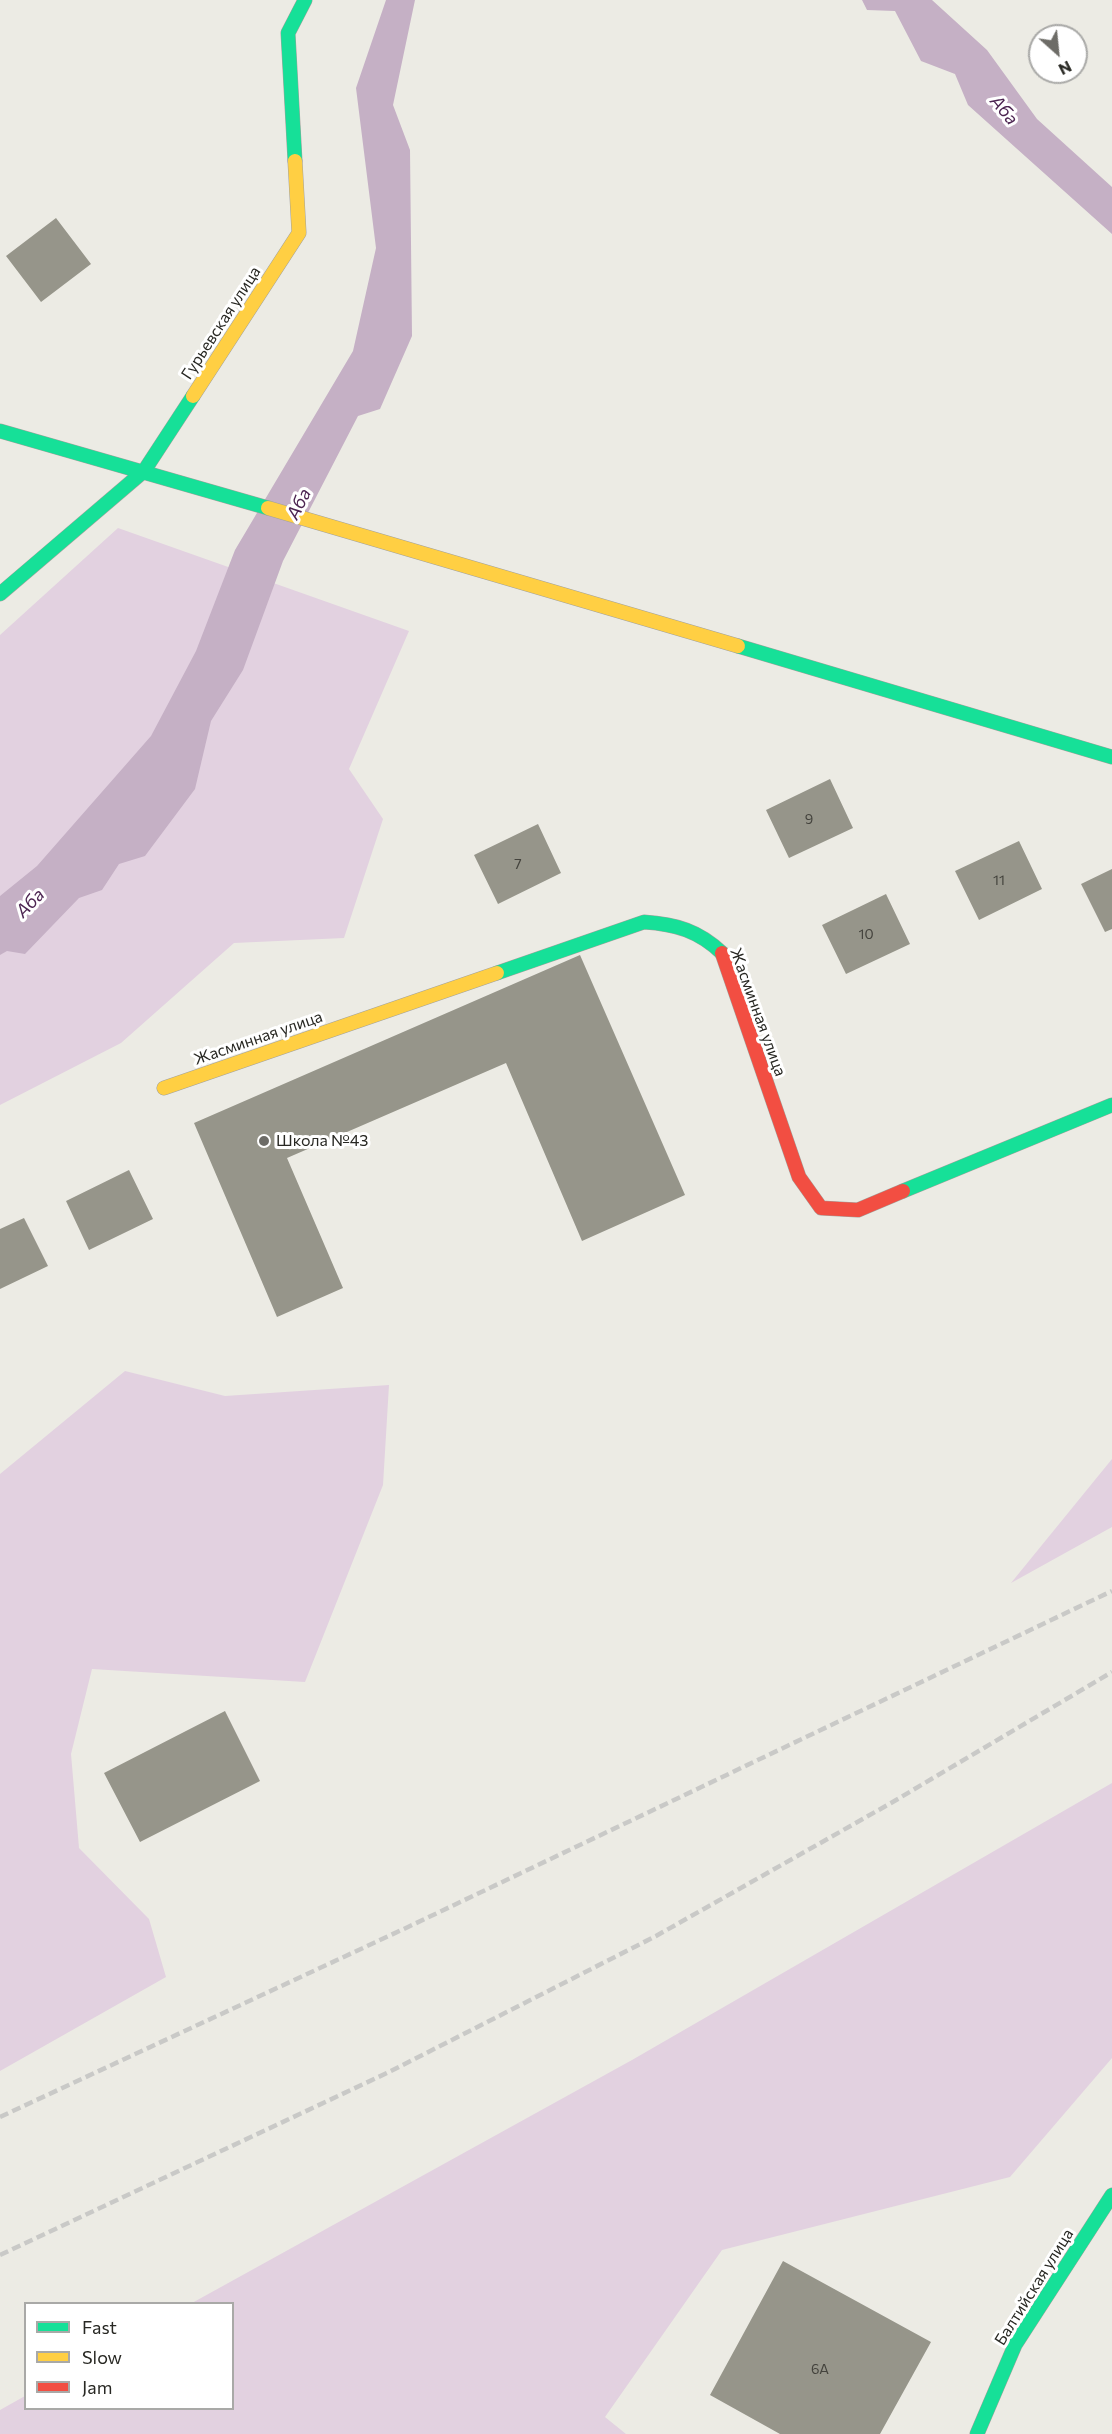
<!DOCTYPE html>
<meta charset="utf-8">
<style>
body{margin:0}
#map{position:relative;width:1112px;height:2434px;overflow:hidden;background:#ecebe4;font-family:Commissioner,sans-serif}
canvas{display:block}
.legend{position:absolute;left:24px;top:2302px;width:210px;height:108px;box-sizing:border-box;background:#fff;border:2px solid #a9a9a7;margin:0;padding:8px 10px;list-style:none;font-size:18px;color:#282823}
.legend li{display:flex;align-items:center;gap:12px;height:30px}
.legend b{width:30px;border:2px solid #a9a9a7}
.north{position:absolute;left:1028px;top:24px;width:60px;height:60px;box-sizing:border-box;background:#fff;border:2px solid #a9a9a7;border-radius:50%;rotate:153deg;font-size:16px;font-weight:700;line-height:24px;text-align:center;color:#282823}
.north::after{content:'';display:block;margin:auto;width:21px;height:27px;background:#6d6c67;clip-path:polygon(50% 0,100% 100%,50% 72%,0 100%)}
</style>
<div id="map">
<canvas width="1112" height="2434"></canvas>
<ul class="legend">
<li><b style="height:8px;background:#16e098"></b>Fast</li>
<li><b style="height:8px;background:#ffcf43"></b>Slow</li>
<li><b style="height:8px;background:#f24e42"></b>Jam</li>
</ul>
<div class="north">N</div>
</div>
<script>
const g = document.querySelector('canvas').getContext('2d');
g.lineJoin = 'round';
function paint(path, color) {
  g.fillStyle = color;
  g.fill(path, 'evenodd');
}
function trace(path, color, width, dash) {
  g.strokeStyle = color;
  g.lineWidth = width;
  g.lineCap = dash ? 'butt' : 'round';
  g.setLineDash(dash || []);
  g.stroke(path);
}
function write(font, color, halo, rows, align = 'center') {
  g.font = font + ' Commissioner,sans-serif';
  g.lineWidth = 6;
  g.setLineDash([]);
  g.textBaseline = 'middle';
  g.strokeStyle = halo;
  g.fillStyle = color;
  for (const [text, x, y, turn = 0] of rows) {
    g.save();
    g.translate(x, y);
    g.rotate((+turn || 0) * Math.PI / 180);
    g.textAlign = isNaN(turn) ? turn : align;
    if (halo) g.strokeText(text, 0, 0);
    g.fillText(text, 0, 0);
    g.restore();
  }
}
const green = new Path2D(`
 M118,528L409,631L349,769L383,819L344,938L234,943L121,1043L0,1105V635Z
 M125,1371L225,1396L389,1385L383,1485L305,1682L92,1669L71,1754L79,1848L149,1919L166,1977L0,2071V1474Z
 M1112,1459V1527L1011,1583Z
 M1112,1783V2058L1010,2177L722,2250L605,2417L626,2434H0V2410L25,2396L26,2408H232V2304L192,2303L632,2060Z`);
const water = new Path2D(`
 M386,0H415L393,105L410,150L412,336L380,409L358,416L283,561L243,670L211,721L195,789L145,856L119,864L102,890L79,898L25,954L7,951L0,955V896L37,866L151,736L196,651L235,550L353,351L376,248L356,88Z
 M862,0H932L987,50L1037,119L1112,187V234L968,105L955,74L921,61L895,11L867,10Z`);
const building = new Path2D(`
 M56,218L91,264L41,302L6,256Z
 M830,779L853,828L789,858L766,810Z
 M538,824L561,873L498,904L474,855Z
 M1019,841L1042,889L979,920L955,871Z
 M1112,869V929L1105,932L1081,884Z
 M886,894L910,944L846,974L822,925Z
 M580,955L685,1195L582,1241L506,1063L287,1158L343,1288L277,1317L194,1123Z
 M129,1170L153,1219L89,1250L66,1201Z
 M24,1218L48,1266L0,1289V1229Z
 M225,1711L260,1781L140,1842L104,1773Z
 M783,2261L931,2342L880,2434H780L710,2395Z`);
const fast = new Path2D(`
 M295,161L288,33L305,0
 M0,431L268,508
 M0,594L144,471L193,396
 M738,646L1112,757
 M497,973L644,922C676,924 699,931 722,953
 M903,1191L1112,1105
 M977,2434L1015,2345L1112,2195`);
const slow = new Path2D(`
 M193,396L299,233L295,161
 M268,508L738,646
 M164,1088L497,973`);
const jam = new Path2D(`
 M722,953L799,1177L821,1208L858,1210L903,1191`);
const rail = new Path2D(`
 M0,2117L408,1927L1112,1591
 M0,2255L387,2073L656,1936L891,1803L1112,1672`);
const markers = [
 [264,1141,6,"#6d6c67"]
];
const numberNames = [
 ["9",809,819],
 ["7",518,864],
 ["11",999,880],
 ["10",866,934],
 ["6А",820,2369]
];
const streetNames = [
 ["Гурьевская улица",221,323,-57],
 ["Жасминная улица",758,1012,70],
 ["Жасминная улица",258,1038,-19],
 ["Балтийская улица",1034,2287,-58]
];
const poiNames = [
 ["Школа №43",276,1141]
];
const waterNames = [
 ["Аба",1004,110,50],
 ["Аба",299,504,-63],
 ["Аба",30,903,-46]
];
paint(green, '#e2d1e0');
paint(water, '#c5b0c5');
paint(building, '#96958a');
trace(fast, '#a2a19c', 15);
trace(slow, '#a2a19c', 15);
trace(jam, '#a2a19c', 15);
trace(fast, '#16e098', 14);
trace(slow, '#ffcf43', 14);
trace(jam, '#f24e42', 14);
trace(rail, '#c9c9c7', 4.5, [9, 4.5]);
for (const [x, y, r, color] of markers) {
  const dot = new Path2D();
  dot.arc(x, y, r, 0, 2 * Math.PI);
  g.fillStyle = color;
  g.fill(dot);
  trace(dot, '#fff', 2);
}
write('14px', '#44433d', null, numberNames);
write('16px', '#282823', '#fff', streetNames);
write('16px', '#282823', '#fff', poiNames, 'left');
write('italic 18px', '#4d2552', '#fff', waterNames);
</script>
